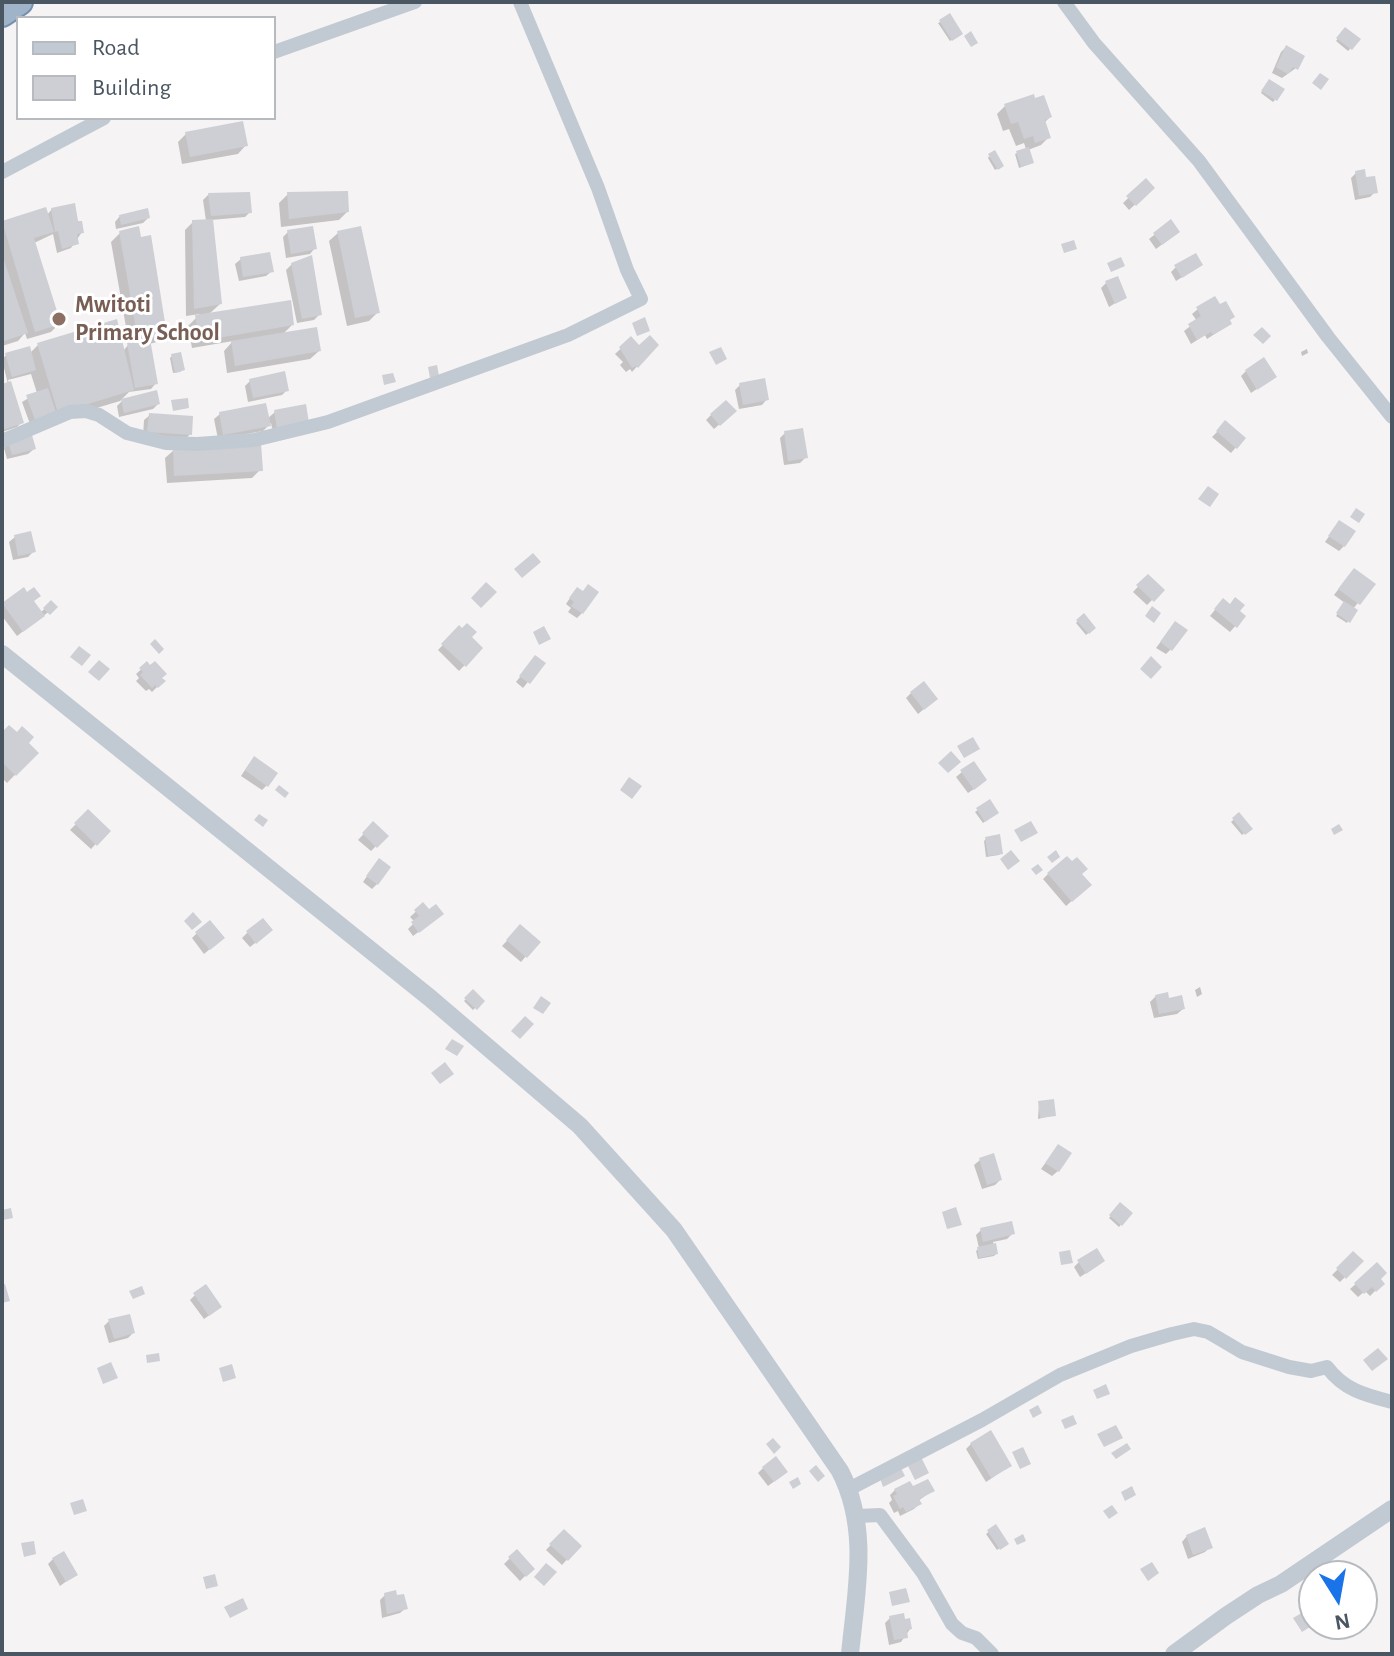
<!DOCTYPE html>
<style>
body{margin:0}
#map{position:relative;width:1394px;height:1656px;overflow:hidden;background:#f5f3f3;font-family:"Alegreya Sans",sans-serif}
canvas{display:block}
.frame{position:absolute;inset:0;border:4px solid #4a5661;pointer-events:none}
.legend{position:absolute;left:16px;top:16px;width:260px;height:104px;box-sizing:border-box;background:#fff;border:2px solid #b7bbc0;margin:0;padding:10px 14px;list-style:none;font-size:24px;color:#4a5661}
.legend li{display:flex;align-items:center;gap:16px;height:40px}
.legend b{width:40px;border:2px solid #b7bbc0}
.north{position:absolute;left:1298px;top:1560px;width:80px;height:80px;box-sizing:border-box;background:#fff;border:2px solid #b7bbc0;border-radius:50%;rotate:169deg;font-size:22px;font-weight:700;line-height:32px;text-align:center;color:#4a5661}
.north::after{content:'';display:block;margin:auto;width:28px;height:36px;background:#1a73e8;clip-path:polygon(50% 0,100% 100%,50% 72%,0 100%)}
</style>
<div id="map">
<canvas width="1394" height="1656"></canvas>
<div class="frame"></div>
<ul class="legend">
<li><b style="height:10px;background:#c1cad2"></b>Road</li>
<li><b style="height:22px;background:#cdcfd5"></b>Building</li>
</ul>
<div class="north">N</div>
</div>
<script>
const g = document.querySelector('canvas').getContext('2d');
g.lineJoin = 'round';
function paint(path, color) {
  g.fillStyle = color;
  g.fill(path, 'evenodd');
}
function trace(path, color, width, dash) {
  g.strokeStyle = color;
  g.lineWidth = width;
  g.lineCap = dash ? 'butt' : 'round';
  g.setLineDash(dash || []);
  g.stroke(path);
}
function write(font, color, halo, rows, align = 'center') {
  g.font = font + ' "Alegreya Sans",sans-serif';
  g.lineWidth = 6;
  g.setLineDash([]);
  g.textBaseline = 'middle';
  g.strokeStyle = halo;
  g.fillStyle = color;
  for (const [text, x, y, turn = 0] of rows) {
    g.save();
    g.translate(x, y);
    g.rotate((+turn || 0) * Math.PI / 180);
    g.textAlign = isNaN(turn) ? turn : align;
    if (halo) g.strokeText(text, 0, 0);
    g.fillText(text, 0, 0);
    g.restore();
  }
}
const shadow = new Path2D(`
 M940,22L959,35L950,41L938,23Z
 M1345,30L1358,40L1348,51L1336,41Z
 M1286,47L1296,68L1282,78L1272,73L1281,52Z
 M1267,83L1275,100L1273,102L1261,93Z
 M1005,106L1050,117L1044,123L1049,137L1041,145L1028,150L1032,162L1030,164L1019,168L1015,154L1026,149L1024,143L1016,146L1009,129L1003,131L997,114Z
 M186,134L246,145L238,154L182,164L178,142Z
 M989,156L1000,167L995,170L988,158Z
 M1356,173L1375,192L1370,197L1355,200L1351,178Z
 M1146,181L1153,188L1129,210L1123,203Z
 M288,194L347,212L339,220L281,227L279,203Z
 M208,195L250,212L245,217L211,220L220,304L208,315L292,325L283,334L319,351L310,359L227,373L224,351L233,341L192,348L188,326L200,314L186,316L185,230L193,222L206,221L203,200Z
 M52,209L76,224L82,232L71,248L57,253L53,234L34,243L59,324L51,332L27,339L25,333L18,341L2,346V223L45,210L47,215Z
 M120,216L148,218L143,223L116,229L115,222Z
 M1171,222L1173,236L1156,249L1149,239Z
 M288,232L315,248L310,254L286,258L283,237Z
 M120,233L165,334L157,342L149,344L156,383L151,389L129,392L120,401L46,423L30,424L22,402L37,393L31,374L8,380L22,422L17,427L2,432V386L8,384L2,360L6,355L30,353L38,345L115,321L123,351L129,344L111,242Z
 M338,233L377,313L369,321L347,326L329,241Z
 M241,259L272,271L266,276L239,281L235,264Z
 M292,264L319,315L314,320L297,323L286,270Z
 M1201,265L1176,281L1171,272L1176,267Z
 M1106,283L1125,297L1109,307L1101,288Z
 M1198,309L1228,321L1230,324L1207,339L1205,335L1191,344L1184,331L1197,321L1192,314Z
 M631,339L639,348L656,345L632,372L630,369L626,372L620,365L623,362L615,354Z
 M1307,349L1308,353L1302,356L1301,352Z
 M172,356L182,370L180,372L173,373L170,358Z
 M1246,371L1274,377L1251,393L1241,376Z
 M250,381L287,390L282,395L248,402L245,386Z
 M740,385L767,399L762,405L739,409L735,390Z
 M122,401L158,404L153,409L119,417L117,406Z
 M304,407L273,433L271,423L263,431L218,439L214,419L220,414L267,419L275,412Z
 M150,415L190,434L185,440L143,436L144,420Z
 M711,415L729,416L714,429L706,420Z
 M1226,423L1244,438L1231,453L1212,437Z
 M785,433L806,457L800,463L784,465L780,438Z
 M9,443L34,449L28,454L7,459L4,448Z
 M174,450L260,470L252,478L167,483L165,458Z
 M1339,522L1344,546L1339,551L1325,542Z
 M15,537L33,552L28,557L13,560L9,542Z
 M1349,575L1373,584L1353,609L1347,623L1336,616L1345,603L1334,595Z
 M1148,576L1162,590L1147,605L1133,592Z
 M23,590L40,613L51,603L55,607L17,636L2,616V606Z
 M572,595L582,613L577,618L568,612L571,608L566,604Z
 M1218,606L1237,611L1243,617L1230,632L1210,616Z
 M1083,616L1094,628L1086,635L1076,623Z
 M459,628L481,648L459,671L438,650Z
 M1171,628V649L1166,654L1156,648Z
 M531,663H543L523,688L516,682Z
 M147,664L163,681L152,692L149,689L146,691L136,681L139,678L136,674Z
 M911,693L930,704L918,714L906,698Z
 M2,735L26,743L36,753L7,783L2,778Z
 M249,764L267,785L262,790L241,776Z
 M962,772L980,785L968,793L956,777Z
 M989,802L995,814L983,823L975,812Z
 M88,812L108,831L91,849L70,830Z
 M1239,815L1250,828L1242,835L1231,822Z
 M373,824L386,836L371,851L358,840Z
 M986,839L1001,853L999,855L986,857L984,841Z
 M374,866L377,884L372,889L363,882Z
 M1048,874H1080L1084,890L1066,906L1043,879Z
 M423,905L436,919L413,936L408,929L415,922L410,917Z
 M520,927L538,942L521,962L502,946Z
 M197,933L217,943L204,954L192,938Z
 M247,933L265,935L250,947L242,938Z
 M1200,987L1202,994L1197,997L1195,990Z
 M473,992L482,1001L473,1010L464,1001Z
 M1156,996L1168,1000L1183,1009L1177,1014L1154,1018L1150,1002Z
 M1039,1103L1054,1115L1038,1119Z
 M1058,1146V1171L1052,1176L1041,1169Z
 M980,1160L1000,1180L995,1185L982,1189L974,1165Z
 M1120,1205L1130,1213L1119,1227L1109,1218Z
 M981,1230L1012,1234L1007,1239L993,1242L996,1254L994,1256L978,1259L976,1251L979,1248L976,1235Z
 M1353,1254L1361,1261L1340,1282L1332,1275Z
 M1079,1262L1097,1266L1080,1277L1074,1267Z
 M1377,1265L1378,1279L1382,1284L1370,1296L1365,1291L1358,1297L1350,1289Z
 M195,1295L214,1312L204,1319L190,1300Z
 M109,1321L133,1333L128,1338L109,1343L104,1326Z
 M971,1444L1010,1466L986,1482L966,1449Z
 M763,1468L780,1477L768,1486L758,1473Z
 M912,1489L932,1491L918,1501L919,1504L914,1509L900,1516L898,1511L894,1513L889,1503L892,1500L890,1495L895,1490Z
 M995,1527L1006,1543L997,1550L986,1534Z
 M564,1531L579,1546L562,1565L546,1550Z
 M1187,1536L1210,1547L1205,1552L1188,1559L1182,1542Z
 M516,1552L532,1569L520,1581L504,1564Z
 M53,1559L76,1574L60,1586L48,1564Z
 M385,1595L406,1608L400,1613L382,1618L380,1600Z
 M890,1618L910,1629L901,1642L889,1645L885,1623Z`);
const building = new Path2D(`
 M950,13L963,34L952,41L939,20Z
 M1345,27L1361,39L1352,50L1336,38Z
 M971,31L978,43L971,47L964,36Z
 M1286,45L1305,56L1298,70L1293,67L1288,74L1276,67Z
 M1320,73L1329,79L1321,90L1312,83Z
 M1269,79L1285,89L1277,101L1261,91Z
 M1034,94L1035,98L1044,95L1052,117L1045,120L1051,138L1035,143L1033,136L1024,139L1018,122L1011,124L1004,104Z
 M243,121L248,146L190,157L185,132Z
 M1029,147L1034,163L1021,167L1016,151Z
 M995,150L1004,166L998,170L988,154Z
 M1365,169L1366,177L1375,176L1378,193L1359,196L1355,171Z
 M1146,178L1155,188L1136,206L1126,196Z
 M348,191L349,212L289,219L287,192Z
 M250,192L252,213L211,216L208,193Z
 M75,203L78,221H82L84,233L77,234L79,244L62,249L58,231L55,232L51,208Z
 M46,207L54,232L34,238L61,324L35,332L2,221Z
 M148,208L150,218L121,225L119,215Z
 M213,219L222,304L194,309L192,220Z
 M1171,219L1180,232L1162,245L1153,233Z
 M139,226L141,237L151,235L167,335L138,340L119,231Z
 M313,226L317,249L291,254L287,230Z
 M361,226L380,313L355,318L337,231Z
 M1074,240L1077,249L1064,253L1061,244Z
 M270,252L274,272L243,277L240,257Z
 M1196,253L1203,265L1182,278L1174,265Z
 M2,254L28,333L4,341L2,335Z
 M312,255L322,315L302,319L291,263Z
 M1121,257L1125,266L1111,272L1107,263Z
 M1118,276L1127,298L1115,304L1105,281Z
 M1215,296L1220,304L1226,301L1235,317L1230,320L1232,324L1213,335L1211,332L1197,340L1188,324L1201,316L1196,307Z
 M291,300L294,325L200,341L195,315Z
 M645,317L650,331L637,336L632,323Z
 M117,319L134,390L58,413L37,343Z
 M317,327L321,351L235,366L231,341Z
 M1262,327L1271,336L1263,344L1253,335Z
 M650,335L659,345L638,368L636,366L632,368L619,347L631,336L639,345Z
 M150,339L158,384L135,388L127,343Z
 M30,346L36,370L12,377L5,353Z
 M721,347L727,359L716,365L709,352Z
 M181,352L185,370L175,373L171,354Z
 M1264,357L1277,377L1257,390L1245,370Z
 M437,365L439,376L430,378L428,367Z
 M285,371L289,391L253,398L249,379Z
 M393,373L396,382L384,385L382,375Z
 M765,378L769,400L743,405L739,383Z
 M11,381L24,423L2,430V384Z
 M48,388L56,413L35,420L26,395Z
 M157,390L160,404L124,413L121,399Z
 M188,398L189,408L173,411L171,400Z
 M726,400L737,411L720,426L710,414Z
 M266,403L271,426L223,435L219,412Z
 M306,404L309,423L277,429L274,410Z
 M149,413L193,416L192,435L147,432Z
 M1225,420L1246,438L1237,449L1216,431Z
 M803,428L808,458L788,461L784,431Z
 M32,435L36,449L12,455L8,441Z
 M261,443L263,471L174,476L173,448Z
 M1208,486L1219,494L1210,507L1198,499Z
 M1356,508L1365,514L1359,523L1350,517Z
 M1339,520L1356,531L1345,547L1328,536Z
 M31,531L36,552L18,556L14,535Z
 M533,553L541,562L522,578L514,569Z
 M1354,568L1376,584L1360,605L1338,589Z
 M1148,574L1165,590L1154,602L1136,585Z
 M486,582L497,592L481,608L471,598Z
 M588,584L599,592L583,614L571,606L574,602L569,598L577,587L583,591Z
 M24,587L27,592L34,587L41,596L34,601L45,616L23,632L2,603Z
 M1235,597L1245,605L1240,611L1246,616L1237,628L1214,609L1223,598L1230,604Z
 M51,600L58,607L50,615L43,608Z
 M1344,601L1358,610L1350,623L1336,613Z
 M1152,606L1161,613L1154,623L1145,616Z
 M1084,613L1096,628L1089,634L1076,620Z
 M1175,621L1188,630L1172,651L1160,642Z
 M467,623L477,632L472,637L483,648L466,667L441,644L459,625L462,628Z
 M544,626L551,639L539,645L533,632Z
 M155,639L164,649L159,654L150,644Z
 M79,646L91,655L82,666L70,657Z
 M535,655L546,663L530,684L519,676Z
 M1151,656L1162,667L1151,679L1140,669Z
 M99,660L110,669L99,681L88,672Z
 M147,661L150,665L155,661L167,674L162,678L166,681L158,688L155,685L152,688L140,675L143,672L139,668Z
 M924,681L938,699L924,710L910,692Z
 M9,725L17,732L22,726L34,737L29,743L39,753L16,776L2,762V732Z
 M973,737L980,749L964,758L957,746Z
 M951,751L961,762L948,773L938,763Z
 M254,756L278,773L268,787L245,770Z
 M974,761L987,780L974,790L960,770Z
 M629,777L642,786L632,799L620,790Z
 M279,785L289,793L285,798L275,790Z
 M990,799L999,813L985,822L976,808Z
 M88,809L111,831L97,846L74,823Z
 M1239,812L1253,829L1245,835L1232,818Z
 M259,814L268,820L263,827L254,820Z
 M373,821L389,836L377,848L362,833Z
 M1031,821L1038,833L1021,842L1014,830Z
 M1339,824L1343,830L1334,835L1331,829Z
 M1000,834L1003,854L988,856L985,837Z
 M1011,850L1020,861L1008,870L1000,859Z
 M1056,850L1060,857L1052,863L1047,857Z
 M1067,856L1072,861L1077,857L1088,869L1082,874L1092,885L1072,902L1047,873Z
 M379,858L391,867L378,885L366,876Z
 M1038,864L1043,870L1036,875L1031,869Z
 M423,902L429,909L436,904L444,914L419,933L411,922L419,916L414,910Z
 M193,912L202,922L192,930L184,921Z
 M263,918L273,930L256,944L246,931Z
 M210,920L225,938L210,950L195,932Z
 M520,924L541,942L527,958L506,940Z
 M473,989L485,1001L477,1010L464,998Z
 M1168,992L1169,998L1182,995L1185,1009L1159,1014L1155,995Z
 M541,996L551,1003L543,1014L533,1008Z
 M525,1016L534,1024L520,1039L511,1031Z
 M452,1039L464,1046L457,1056L445,1049Z
 M445,1062L454,1074L440,1084L431,1073Z
 M1054,1099L1056,1116L1040,1118L1038,1101Z
 M1058,1144L1072,1153L1059,1172L1045,1163Z
 M994,1153L1002,1180L987,1185L979,1158Z
 M1120,1202L1133,1213L1122,1226L1109,1215Z
 M956,1207L962,1225L947,1229L942,1212Z
 M11,1208L13,1218L3,1220L2,1210Z
 M1012,1221L1015,1234L983,1242L980,1228Z
 M996,1243L998,1254L979,1258L977,1247Z
 M1097,1248L1105,1261L1086,1274L1077,1260Z
 M1070,1250L1073,1263L1061,1265L1059,1252Z
 M1353,1251L1364,1261L1346,1279L1336,1268Z
 M1377,1262L1387,1273L1381,1279L1385,1284L1376,1292L1372,1287L1364,1294L1354,1283Z
 M5,1284L10,1301L2,1303V1285Z
 M206,1284L222,1307L209,1316L193,1293Z
 M142,1286L145,1294L133,1299L129,1291Z
 M130,1314L135,1333L114,1339L108,1319Z
 M1378,1348L1388,1359L1372,1371L1363,1360Z
 M159,1353L160,1361L147,1363L146,1355Z
 M111,1362L118,1378L103,1384L97,1368Z
 M232,1364L236,1378L223,1382L219,1368Z
 M1106,1384L1110,1394L1097,1399L1093,1390Z
 M1038,1405L1042,1413L1033,1418L1029,1410Z
 M1073,1415L1077,1424L1065,1429L1061,1420Z
 M1116,1425L1123,1438L1104,1447L1097,1434Z
 M991,1430L1012,1466L991,1478L970,1443Z
 M773,1438L781,1447L774,1454L766,1444Z
 M1127,1443L1131,1449L1116,1459L1111,1453Z
 M1023,1447L1031,1464L1020,1469L1012,1452Z
 M776,1456L788,1472L774,1482L762,1467Z
 M921,1457L929,1473L915,1480L907,1464Z
 M816,1465L825,1476L818,1482L809,1471Z
 M901,1468L905,1476L883,1487L880,1478Z
 M798,1477L801,1484L793,1489L789,1482Z
 M928,1479L935,1491L919,1499L922,1504L906,1512L903,1507L900,1509L893,1496L897,1494L894,1489L910,1481L913,1486Z
 M1132,1486L1136,1495L1125,1501L1121,1492Z
 M83,1499L87,1511L74,1515L70,1503Z
 M1112,1505L1118,1513L1109,1519L1103,1511Z
 M996,1524L1009,1544L1000,1550L987,1530Z
 M1205,1527L1213,1548L1193,1555L1186,1535Z
 M564,1529L582,1546L568,1561L549,1544Z
 M1023,1534L1026,1541L1017,1545L1014,1539Z
 M34,1541L36,1554L24,1557L21,1543Z
 M517,1549L535,1569L526,1577L508,1557Z
 M64,1551L78,1575L66,1582L52,1558Z
 M1152,1562L1159,1573L1148,1581L1140,1569Z
 M546,1563L557,1572L544,1586L534,1577Z
 M215,1574L218,1586L206,1589L203,1577Z
 M906,1588L910,1602L892,1606L889,1592Z
 M396,1590L397,1595L404,1594L408,1609L387,1614L384,1593Z
 M243,1598L248,1609L230,1618L224,1607Z
 M1305,1611L1313,1625L1302,1632L1293,1618Z
 M904,1613L905,1619L910,1618L912,1629L907,1630L908,1638L894,1640L889,1616Z`);
const minor = new Path2D(`
 M1064,2L1094,43L1199,161L1328,337L1392,417
 M274,52L415,2
 M2,172L104,118
 M2,441L70,412L86,411L99,415L127,433L166,443L197,444L254,440L328,422L568,335L641,299L627,270L598,188L520,2
 M849,1489L982,1420L1060,1375L1131,1346L1172,1334L1194,1329L1208,1332L1242,1352L1289,1367L1311,1371L1327,1367C1344,1390 1365,1395 1392,1402
 M857,1516L880,1515L923,1573L952,1624L962,1633L976,1638L992,1654`);
const tertiary = new Path2D(`
 M2,654L430,998L580,1126L674,1230L840,1471C870,1529 856,1592 850,1654
 M1174,1654L1226,1616L1258,1595L1281,1584L1392,1509`);
const trunk = new Path2D(`
 M2,14L20,2`);
const markers = [
 [59,319,8,"#8d6e63"]
];
const educationNames = [
 ["Mwitoti",75,305],
 ["Primary School",75,333]
];
paint(shadow, '#0003');
paint(building, '#cdcfd5');
trace(trunk, '#7690ad', 28);
trace(minor, '#c1cad2', 14);
trace(tertiary, '#c1cad2', 18);
trace(trunk, '#9fb4c9', 24);
for (const [x, y, r, color] of markers) {
  const dot = new Path2D();
  dot.arc(x, y, r, 0, 2 * Math.PI);
  g.fillStyle = color;
  g.fill(dot);
  trace(dot, '#fff', 3);
}
write('bold 24px', '#785e54', '#fff', educationNames, 'left');
</script>
